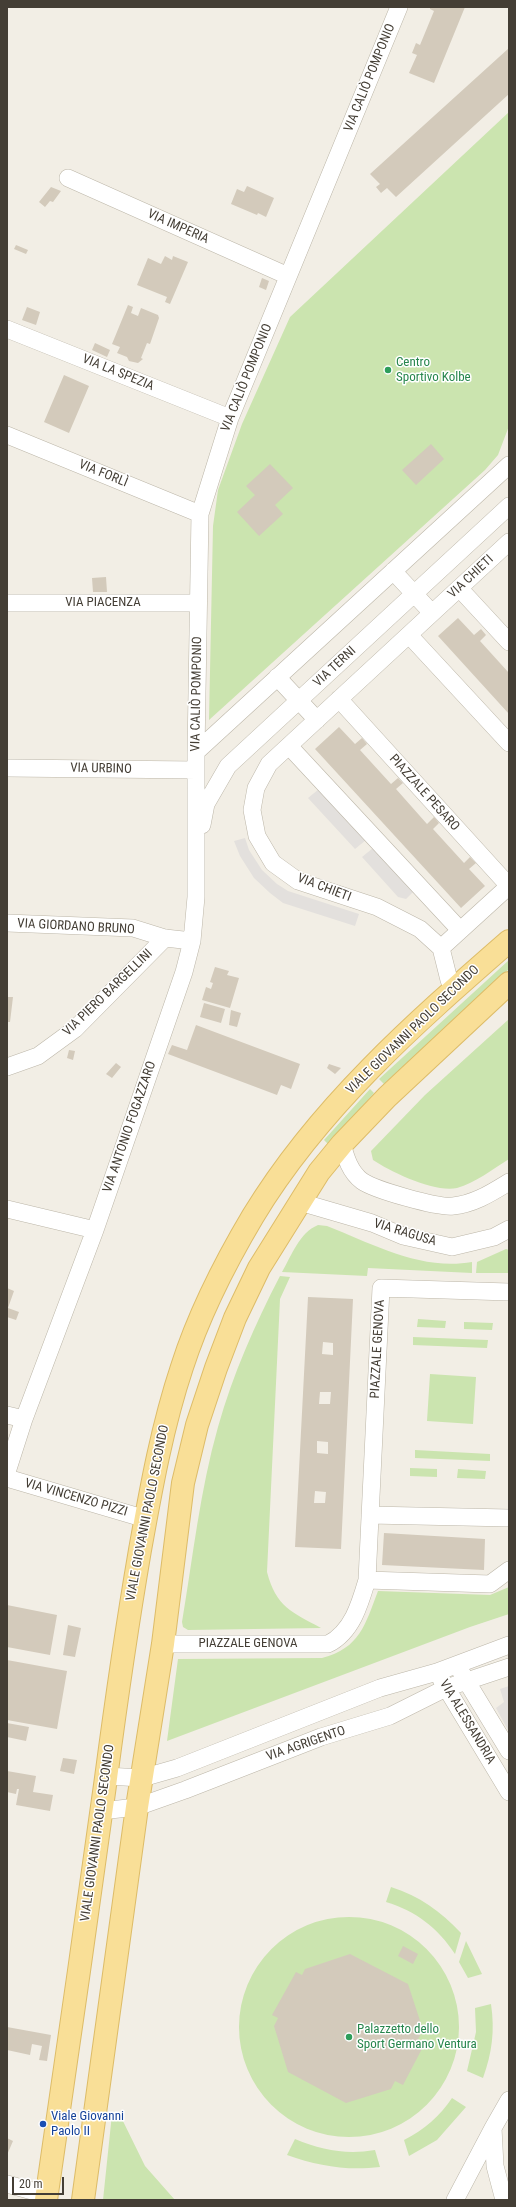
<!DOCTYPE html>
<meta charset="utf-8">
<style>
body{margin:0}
#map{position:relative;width:516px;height:2207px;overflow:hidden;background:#f2eee5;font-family:"Roboto Condensed",sans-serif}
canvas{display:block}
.frame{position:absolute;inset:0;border:8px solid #443e35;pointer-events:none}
.scale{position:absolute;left:12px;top:2177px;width:52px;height:18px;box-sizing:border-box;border:2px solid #443e35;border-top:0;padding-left:5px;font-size:12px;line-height:14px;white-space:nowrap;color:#443e35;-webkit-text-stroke:3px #fff;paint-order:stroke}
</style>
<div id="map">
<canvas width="516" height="2207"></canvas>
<div class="frame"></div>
<div class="scale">20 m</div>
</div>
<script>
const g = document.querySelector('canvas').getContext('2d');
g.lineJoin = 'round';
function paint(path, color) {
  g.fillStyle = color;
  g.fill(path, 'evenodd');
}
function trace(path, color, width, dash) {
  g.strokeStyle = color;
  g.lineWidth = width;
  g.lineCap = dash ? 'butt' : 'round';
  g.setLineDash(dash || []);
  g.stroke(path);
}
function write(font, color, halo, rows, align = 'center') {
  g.font = font + ' "Roboto Condensed",sans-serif';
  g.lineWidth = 3;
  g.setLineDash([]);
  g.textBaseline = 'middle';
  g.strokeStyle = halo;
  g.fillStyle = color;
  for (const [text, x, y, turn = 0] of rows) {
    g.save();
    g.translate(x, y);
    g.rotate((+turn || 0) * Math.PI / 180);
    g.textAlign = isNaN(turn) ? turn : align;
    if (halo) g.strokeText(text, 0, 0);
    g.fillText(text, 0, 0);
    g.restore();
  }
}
const green = new Path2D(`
 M509,112V426L498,455L485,470L209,720L213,526L218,490L242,424L290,317Z
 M509,960V969L384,1084L379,1079Z
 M509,1019V1159C493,1169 475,1183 457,1188C435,1193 391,1172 373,1160L371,1151L425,1095Z
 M370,1089L374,1093L329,1145L324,1140Z
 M318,1225L327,1226C373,1244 421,1271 472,1262V1273L368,1268L367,1276L282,1272C292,1255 299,1233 318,1225Z
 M506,1249L509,1250L508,1273H476L477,1262Z
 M280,1276L290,1277L280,1299L267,1572C276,1607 292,1612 321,1628L188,1630L183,1627L182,1622C193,1557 200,1490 218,1427C233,1374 255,1324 280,1276Z
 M418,1319L446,1321L445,1328L417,1327Z
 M464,1322L493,1323L492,1330L464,1329Z
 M413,1337L488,1340L487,1348L413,1345Z
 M430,1374L476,1377L473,1424L427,1421Z
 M415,1450L490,1454V1461L415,1458Z
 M410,1468L437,1469V1477L410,1476Z
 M458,1469L486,1471L485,1479L457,1478Z
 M509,1587V1614L470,1627L167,1741L178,1659L322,1658C360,1648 365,1625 378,1591L490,1595Z
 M391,1887C420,1896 440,1911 461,1933L455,1954C438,1928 416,1911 386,1902Z
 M239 2027a110 110 0 1 1 220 0a110 110 0 1 1-220 0Z
 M466,1941L482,1974L468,1978L459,1962Z
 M491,2004C495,2031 492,2053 483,2078L467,2071L476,2032L475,2008Z
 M452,2098L466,2107L437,2140L409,2156L404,2140C424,2130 440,2116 452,2098Z
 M112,2114L120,2115L145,2166L175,2200H103Z
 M295,2139C322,2150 346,2155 375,2150L380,2167C347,2171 318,2166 287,2155Z`);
const parking = new Path2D(`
 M319,789L366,840L355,849L308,798Z
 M245,838L249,850L262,870L277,884L288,891L359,914L355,926L283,903L270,893L254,878L240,856L234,841Z
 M373,848L413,892L406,899L398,897L362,857Z
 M509,1686V1732L496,1708L504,1702L500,1689Z`);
const building = new Path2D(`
 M430,7H465L434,83L409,73L417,55L412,53L416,43L420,45L434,11L430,9Z
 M509,48V94L396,197L387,188L381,193L376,187L380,184L370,174Z
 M247,186L274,198L266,217L258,213L257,215L231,204L237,189L244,192Z
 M51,187L61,191L53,202L50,201L45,207L39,202Z
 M16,245L28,250L26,254L14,249Z
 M165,256L172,260L173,256L188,262L170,304L165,302L167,297L137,285L148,258L161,264Z
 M262,278L269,281L266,290L259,287Z
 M128,305L133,307L131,313L138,316L141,308L158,315L159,318L150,344L147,343L141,358L143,359L138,363L129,361L127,357L117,353L120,347L112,344Z
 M27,307L40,312L36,325L22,320Z
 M95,343L110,350L107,357L92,350Z
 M64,375L89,386L69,433L44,422Z
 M431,444L444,459L416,485L402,470Z
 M270,464L293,488L275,505L283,514L259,536L237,512L255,495L246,486Z
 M106,577L107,592H93L92,578Z
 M458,618L474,635L481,629L486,635L480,641L509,673V714L438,636Z
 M339,727L355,744L362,738L367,744L360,750L391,784L398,778L403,783L396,789L427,824L434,817L439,823L433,829L464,863L470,857L476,863L469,869L485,886L461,908L315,749Z
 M215,967L229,971L227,975L239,978L230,1008L202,1000L206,987L211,989L213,983L210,982Z
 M7,997H13L10,1022H7Z
 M204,1003L225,1009L221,1023L200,1017Z
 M231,1010L241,1013L237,1027L229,1025Z
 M196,1025L300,1064L291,1089L281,1085L277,1095L168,1054L172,1045L187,1050Z
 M69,1050L75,1051L73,1060L67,1058Z
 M116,1063L121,1067L112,1078L106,1074Z
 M329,1064L341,1068L335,1074L327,1068Z
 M7,1288L14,1291L8,1308L19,1312L16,1320L7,1317Z
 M308,1297L353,1299L341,1549L295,1547ZM323,1342L333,1343V1355L322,1354ZM320,1392H331L330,1404H319ZM317,1441L328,1442V1454L317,1453ZM315,1491L326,1492L325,1503H314Z
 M384,1533L485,1539L484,1570L382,1565Z
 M7,1605L57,1615L50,1655L7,1647Z
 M68,1625L81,1628L75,1657L63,1655Z
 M7,1660L67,1671L57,1729L7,1720Z
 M7,1723L29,1727L26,1741L7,1737Z
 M63,1758L77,1760L74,1774L60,1771Z
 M7,1771L36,1776L33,1792L53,1795L50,1811L16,1805L19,1789H17L16,1794L7,1792Z
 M403,1946L418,1954L413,1964L398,1956Z
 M350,1954L408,1984L423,2030L418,2039L425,2043L403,2085L395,2081L391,2089L346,2103L288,2072L274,2026L278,2018L272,2015L296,1972L302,1975L305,1969Z
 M7,2027L51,2035L47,2061L39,2060L42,2046L32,2044L30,2055L7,2050Z
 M7,2138L13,2141L7,2155Z`);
const minor = new Path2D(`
 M68,178L288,276
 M7,329L230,418
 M7,435L200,514
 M393,571L432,613
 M459,588L509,642
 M7,603H198
 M409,635L509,743
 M277,677L317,720
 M339,699L509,886L441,948
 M289,746L460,930
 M196,752L509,465
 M7,768L196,770
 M202,825L206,804L228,766L509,506
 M7,923L133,928L165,938L192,941
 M454,989L449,980L441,948L420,929L377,907L298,881L273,863L257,836L252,810L256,788L269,764L509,542
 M7,1067L38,1056L75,1029L165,938
 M342,1144C346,1158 350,1172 362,1181C375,1190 438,1208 453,1206C474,1204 491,1193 509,1182
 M300,1202L372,1223L403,1236L452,1247L494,1237L509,1229
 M7,1209L95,1230
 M7,1415L24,1419
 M7,1472L24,1419L95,1230L184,972L192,941L196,897V752L200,514L230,418L399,7
 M7,1478L146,1519
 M370,1515L509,1518
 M367,1580L490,1584L509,1570
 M163,1644H328C352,1632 360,1604 367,1580L381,1288L509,1292
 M461,1672L509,1751
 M441,1679L509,1792
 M106,1776L142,1778L177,1768L380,1688L437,1672L509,1645
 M101,1811L137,1807L185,1790L321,1737L390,1716L446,1688L509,1667
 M7,2184L47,2195
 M455,2200L493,2128
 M504,2200L495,2166L493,2128L509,2100`);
const major = new Path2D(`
 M46,2200C66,2059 87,1919 106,1778C116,1702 127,1626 140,1550C151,1489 162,1427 182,1367C199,1314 225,1263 253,1216C319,1107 415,1023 509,941
 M83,2200L137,1807L163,1644L183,1483L197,1425L216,1368L235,1318L259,1268L319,1172L342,1144L387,1097L509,983`);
const markers = [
 [388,370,4,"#2e9e5b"],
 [349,2037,4,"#2e9e5b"],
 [43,2124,4,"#1a4fb4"]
];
const streetNames = [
 ["VIA CALIÒ POMPONIO",370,78,-68],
 ["VIA IMPERIA",178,227,24],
 ["VIA LA SPEZIA",118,373,22],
 ["VIA CALIÒ POMPONIO",247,378,-68],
 ["VIA FORLÌ",103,474,22],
 ["VIA CHIETI",471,577,-43],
 ["VIA PIACENZA",103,603],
 ["VIA TERNI",335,667,-43],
 ["VIA CALIÒ POMPONIO",197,694,-89],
 ["VIA URBINO",101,769,1],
 ["PIAZZALE PESARO",424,793,48],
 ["VIA CHIETI",324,888,21],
 ["VIA GIORDANO BRUNO",76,927,3],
 ["VIA PIERO BARGELLINI",108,993,-44],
 ["VIALE GIOVANNI PAOLO SECONDO",413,1030,-44],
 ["VIA ANTONIO FOGAZZARO",130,1127,-71],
 ["VIA RAGUSA",405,1233,17],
 ["PIAZZALE GENOVA",378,1349,-87],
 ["VIA VINCENZO PIZZI",76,1498,16],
 ["VIALE GIOVANNI PAOLO SECONDO",148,1513,-79],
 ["PIAZZALE GENOVA",248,1644],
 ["VIA ALESSANDRIA",467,1722,59],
 ["VIA AGRIGENTO",306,1744,-19],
 ["VIALE GIOVANNI PAOLO SECONDO",98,1833,-82]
];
const leisureNames = [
 ["Centro",396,363],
 ["Sportivo Kolbe",396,378],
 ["Palazzetto dello",357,2030],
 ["Sport Germano Ventura",357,2045]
];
const transitNames = [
 ["Viale Giovanni",51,2117],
 ["Paolo II",51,2132]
];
paint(green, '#cbe4af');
paint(parking, '#e3e0dd');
paint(building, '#d3cabb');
trace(minor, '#bcb6a8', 18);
trace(major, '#ddbc68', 24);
trace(minor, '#fff', 17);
trace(major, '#f9df97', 22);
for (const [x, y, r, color] of markers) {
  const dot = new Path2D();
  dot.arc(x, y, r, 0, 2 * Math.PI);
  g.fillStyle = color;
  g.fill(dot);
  trace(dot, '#fff', 1.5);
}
write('13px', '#443e35', '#fff', streetNames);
write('13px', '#27864d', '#fff', leisureNames, 'left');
write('13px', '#164399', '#fff', transitNames, 'left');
</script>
